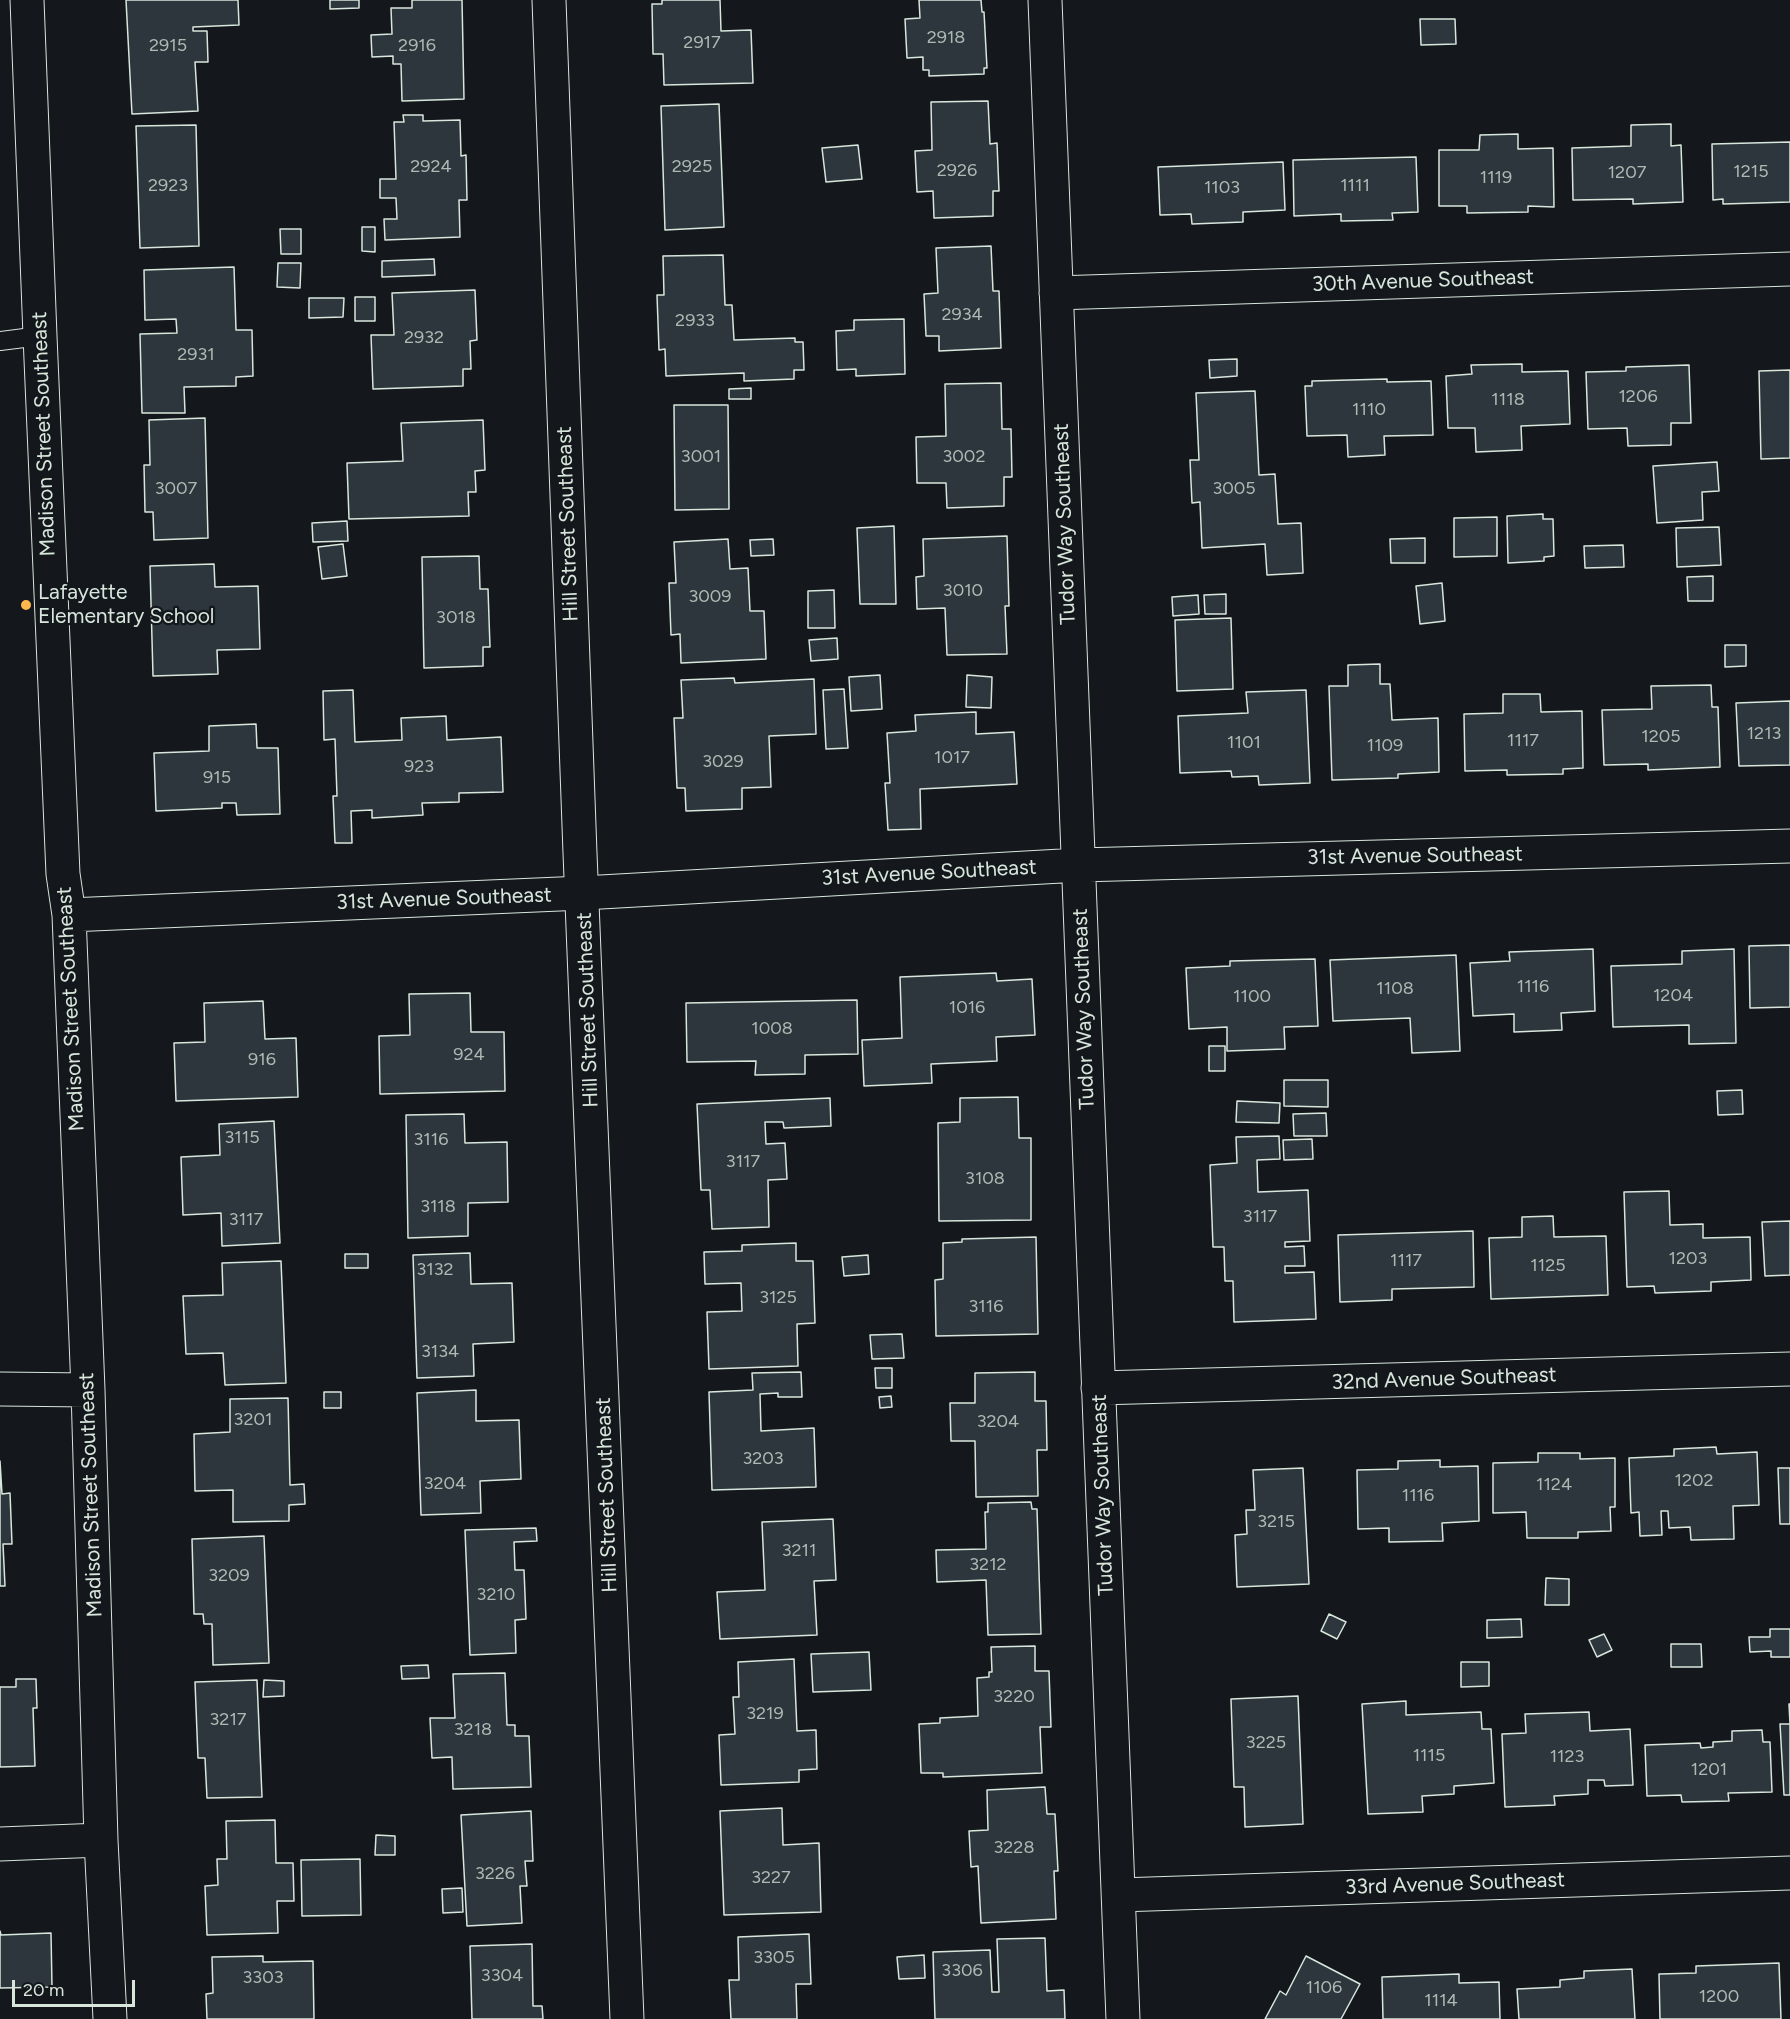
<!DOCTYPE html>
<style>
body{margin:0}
#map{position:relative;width:1790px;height:2019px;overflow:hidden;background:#14181c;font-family:Figtree,sans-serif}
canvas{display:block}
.scale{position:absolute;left:12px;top:1980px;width:123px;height:27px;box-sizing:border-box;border:3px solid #d8e6dc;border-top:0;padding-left:8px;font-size:18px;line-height:21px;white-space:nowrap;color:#d8e6dc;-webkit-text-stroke:4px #14181c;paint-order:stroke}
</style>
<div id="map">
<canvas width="1790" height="2019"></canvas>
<div class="scale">20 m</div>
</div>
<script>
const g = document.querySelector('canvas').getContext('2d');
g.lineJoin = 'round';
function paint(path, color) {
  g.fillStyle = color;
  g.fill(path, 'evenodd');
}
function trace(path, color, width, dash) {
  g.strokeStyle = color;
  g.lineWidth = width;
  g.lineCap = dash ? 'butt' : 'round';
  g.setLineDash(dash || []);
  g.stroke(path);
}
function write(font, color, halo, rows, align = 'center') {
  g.font = font + ' Figtree,sans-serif';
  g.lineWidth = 4.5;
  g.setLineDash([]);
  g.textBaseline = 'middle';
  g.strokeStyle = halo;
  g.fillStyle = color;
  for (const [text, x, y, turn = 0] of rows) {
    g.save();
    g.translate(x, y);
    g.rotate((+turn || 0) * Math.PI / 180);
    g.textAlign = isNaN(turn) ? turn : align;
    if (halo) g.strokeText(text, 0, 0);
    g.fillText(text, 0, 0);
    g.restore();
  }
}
const building = new Path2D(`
 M126,0H238L239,25L193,27V31H207L208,62H195L198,111L132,114Z
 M330,0H359V8L330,9Z
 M412,0H462L464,99L402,101L401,64H393V56L372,57L371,35L392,34L391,8H412Z
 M662,0H720L721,31L751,30L753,83L664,85L663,54H653L652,4H662Z
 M919,0H981L982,12H984L987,68H984V74L929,76V70H923V57L907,58L905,19L920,18Z
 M1420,19H1455L1456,44L1421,45Z
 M988,101L990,144L997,143L999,191H993V216L934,218L933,191L917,192L915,151L932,150L931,102Z
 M719,104L724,227L665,230L661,106Z
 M403,115H423V121L460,120L461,156L466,155L467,200H459L460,237L385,240L384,219H397L396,198H380V179H396L394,122H404Z
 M1671,124V146L1681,145L1683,202L1633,204V199L1573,200L1572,148L1631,146V125Z
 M196,125L199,246L140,248L136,126Z
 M1518,134V149L1553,148L1554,207L1528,206V212L1467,213V206H1439V150H1479L1480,135Z
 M1790,142V202L1723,204V199L1713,200L1712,144Z
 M858,145L862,179L826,182L822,148Z
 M1416,157L1418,212L1392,213L1393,220L1341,221V214L1294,216L1293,160Z
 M1283,162L1285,210L1243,212V222L1192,224L1191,214L1160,215L1158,167Z
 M362,227H375V252L362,251Z
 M280,229H301V254H281Z
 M991,246L993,291H999L1001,348L939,351V336H926L924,294L938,293L936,248Z
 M723,255L725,305H732L734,340L795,338V342H803L804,370H794V379L744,381V373L666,376L665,349L659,350L657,295H664L663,256Z
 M434,259L435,275L382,277V261Z
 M278,263H301L300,288L277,287Z
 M234,267L236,330H252L253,376L236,377V386L184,387L185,413H142L140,334L177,333L176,319L145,320L144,270Z
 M475,290L477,340L470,341L471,369H463V386L373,389L371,335H394L392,293Z
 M355,297H375V321H355Z
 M309,298H344L343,317L309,318Z
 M904,319L905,374L856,376V369L837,370L836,331L854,330V320Z
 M1237,359V376L1210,378L1209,360Z
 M1522,364V372L1568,371L1570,424L1521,426L1522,450L1476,452L1475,428H1448L1446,376L1472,374L1471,365Z
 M1689,365L1691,423H1671V445L1628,446L1627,428L1588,429L1586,372L1626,371V367Z
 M1790,370V458L1761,459L1759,371Z
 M1387,379V382L1431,381L1433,435L1384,436L1385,455L1348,457L1347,435L1307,436L1305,386H1312V381Z
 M1001,383L1002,429H1011L1012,477H1004V506L947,508L946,483H917L916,437L946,436L945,384Z
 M751,388V399H729V389Z
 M1255,391L1259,475L1275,474L1278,524L1301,523L1303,573L1267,575L1265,544L1202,548L1200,502L1192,503L1190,460H1199L1196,393Z
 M674,405H728L729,509L675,510Z
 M205,418L208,538L154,540L153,512H145L144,465H150L149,420Z
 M483,420L485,470L475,471L476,492H468L469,516L349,519L347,463L403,461L401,423Z
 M1717,462L1719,491L1702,492L1703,520L1657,523L1653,466Z
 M1543,514V519H1553L1554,556L1544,557V561L1508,563L1507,516Z
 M1497,517V556L1454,557V518Z
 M347,521L348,541L313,542L312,523Z
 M894,526L896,604H860L857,528Z
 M1719,527L1721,565L1677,567L1676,528Z
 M1007,536L1009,606H1005L1007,654L947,655L945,608L917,609L916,577L924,576L923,539Z
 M1425,538V563H1391L1390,539Z
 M728,539L730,569L748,568L750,611H764L766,659L681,663L680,634L671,635L669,583H676L674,542Z
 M773,539L774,555L751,556L750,540Z
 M343,544L347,576L322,579L318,547Z
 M1623,545L1624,567L1585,568L1584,546Z
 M479,556L480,589H488L490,647H483V666L424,668L422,557Z
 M214,564L215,587L258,586L260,649L217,650L218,674L153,676L150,566Z
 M1713,576V601H1688L1687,577Z
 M1442,583L1445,621L1420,624L1416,586Z
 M834,590L835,628H808V591Z
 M1226,594V614H1205L1204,595Z
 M1198,595L1199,614L1173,616L1172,597Z
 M1231,618L1233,689L1177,691L1175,620Z
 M837,638L838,659L811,661L809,640Z
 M1725,645H1746V666L1725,667Z
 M1380,664V684H1390L1392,720L1438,718L1439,772L1398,774V778L1332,780L1329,686H1348V665Z
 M880,675L882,709L851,711L849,677Z
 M967,675L992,677L991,708L966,707Z
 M734,678L735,683L814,679L816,734L769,736L771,787L742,788V809L686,811L685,788H677L674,718H683L681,680Z
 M1711,685L1712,707H1718L1720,767L1648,770V764L1604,765L1602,710L1652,709L1651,686Z
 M844,689L848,748L826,749L823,690Z
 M353,690L355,742L402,740L401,718L446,716L447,740L501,737L503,792L459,793V802L422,803L423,815L372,818V810L351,811L352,843H335L333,796H337L335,739L324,740L323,691Z
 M1306,690L1310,783L1259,785L1258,776L1232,777L1231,771L1180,773L1178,716L1248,713L1246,692Z
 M1503,694H1540L1541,712L1582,711L1583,768L1563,769V774L1507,775V770L1465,771L1464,714L1503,713Z
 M1790,701V765L1739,766L1736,703Z
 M976,712V734L1014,732L1017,784L920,789L921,829L888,830L885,783H890L887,733L916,731L915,715Z
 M256,724L257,748H278L280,814L237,815L236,803H222V808L156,811L154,753L209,751V726Z
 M1790,945V1007L1750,1008L1749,946Z
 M1593,949L1595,1011L1561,1013L1562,1030L1514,1032V1014L1473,1016L1470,963L1510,961L1509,952Z
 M1734,949L1736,1043L1689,1044V1025L1613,1027L1611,966L1682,964V951Z
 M1456,955L1460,1051L1412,1053L1410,1018L1333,1021L1330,960Z
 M1315,959L1318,1026L1284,1027L1285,1049L1227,1051V1027L1189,1029L1186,968L1230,966V961Z
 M996,973L997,981L1032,979L1035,1035L996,1037L997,1061L931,1064L932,1083L864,1086L862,1040L902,1038L900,977Z
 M470,993L471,1032H504L505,1091L380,1094L379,1036L410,1035L409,994Z
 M857,1000L858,1054L805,1055V1074L755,1075L756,1061L687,1062L686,1003Z
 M263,1001L265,1039L296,1038L298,1097L176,1101L174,1043L205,1042L204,1003Z
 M1209,1046H1225V1071H1209Z
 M1284,1080H1328V1107L1284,1106Z
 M1742,1090L1743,1114L1718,1115L1717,1091Z
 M1018,1097L1019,1138H1031V1220L939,1221L938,1123L960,1122V1098Z
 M830,1098L831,1126L784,1128L783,1122H765L766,1144L785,1143L787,1179L768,1180L769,1227L712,1229L710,1190H701L697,1104Z
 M1237,1101L1280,1103L1279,1123L1236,1122Z
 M1326,1113L1327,1136H1294L1293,1114Z
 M464,1114L465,1143L507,1142L508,1202L468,1203V1236L408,1238L406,1115Z
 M274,1121L280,1243L222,1246L221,1213L183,1215L181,1157L220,1155L219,1124Z
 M1279,1136L1280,1159L1257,1160L1258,1192L1308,1190L1310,1241L1285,1242V1247L1304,1246L1305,1266H1285V1273L1314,1272L1316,1319L1234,1322L1233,1281H1225L1224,1247H1213L1210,1165L1237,1163L1236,1137Z
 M1312,1139L1313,1159L1284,1160L1283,1140Z
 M1669,1191L1670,1225L1703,1224V1238L1750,1237L1751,1280L1711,1282V1291L1655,1293L1654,1286L1627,1287L1624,1192Z
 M1553,1216L1554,1237L1606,1236L1608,1295L1491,1299L1489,1238L1522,1237V1217Z
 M1790,1221V1275L1765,1276L1762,1222Z
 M1473,1231L1474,1287L1392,1289V1300L1340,1302L1338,1235Z
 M1036,1237L1038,1334L936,1336L935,1280L943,1279V1243L962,1242V1239Z
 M796,1243V1261H813L815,1323L797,1324L798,1366L709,1369L707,1312L742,1311L741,1283L705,1284L704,1252L742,1251V1245Z
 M470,1253L471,1284L512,1283L514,1342L473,1344L474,1376L417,1378L413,1255Z
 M345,1254H368V1268H345Z
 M868,1255L869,1274L844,1276L842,1257Z
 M281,1261L286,1383L225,1385L223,1353L186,1354L183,1296L223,1295L222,1263Z
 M902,1334L904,1358L872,1359L870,1335Z
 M875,1368H892V1388H876Z
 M801,1372L802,1397H778V1393L760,1394L761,1431L814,1428L816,1487L712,1490L709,1392L753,1390L752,1373Z
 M1035,1372V1401H1046L1047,1450H1037L1038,1496L976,1497L975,1441H951L950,1403H975V1373Z
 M476,1390V1421L519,1420L521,1479L480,1481L481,1513L421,1515L417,1393Z
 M324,1392H341V1408H324Z
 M891,1396L892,1407L880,1408L879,1397Z
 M288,1398L290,1485L304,1484L305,1504L289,1505V1521L233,1522V1490L195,1491L194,1434L230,1432V1399Z
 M1716,1447L1717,1454L1757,1452L1759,1505L1733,1506L1734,1539L1691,1540L1690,1527L1669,1528L1668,1511H1661L1662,1535L1640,1536L1639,1512L1631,1513L1629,1458L1674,1456V1449Z
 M1538,1453H1580V1459L1615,1458V1507H1610L1611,1531L1578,1532V1538H1527L1526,1512L1493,1513V1463L1538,1462Z
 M1440,1460V1467L1478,1466L1479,1521L1442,1523L1443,1541L1389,1542V1528L1358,1529L1357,1470L1398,1469V1461Z
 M0,1461L2,1494L10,1493L12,1544H3L5,1586H0Z
 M1303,1468L1309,1584L1237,1587L1235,1535L1247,1534L1246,1510H1255L1253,1470Z
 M1778,1468H1790V1524H1780Z
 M1031,1502L1032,1509H1037L1041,1634L988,1635L986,1580L937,1582L936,1550L986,1549L985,1512H988V1503Z
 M833,1519L836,1580L814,1581L817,1635L720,1639L717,1592L765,1590L762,1522Z
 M536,1528L537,1541L514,1542L515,1570H524L526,1619L515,1620L516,1653L470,1655L465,1530Z
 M264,1536L269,1663L213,1665L212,1624H204L203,1614H194L192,1539Z
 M1546,1578L1569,1579V1605H1545Z
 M1329,1614L1346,1622L1337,1639L1321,1631Z
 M1521,1619L1522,1637L1487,1638V1620Z
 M1770,1629H1790V1657H1771V1651L1750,1652L1749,1637H1770Z
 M1604,1634L1612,1650L1597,1657L1589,1640Z
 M1671,1644H1701L1702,1667H1671Z
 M1035,1646V1671H1049L1051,1727H1040L1042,1773L943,1777V1773H921L919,1724L940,1723V1718L978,1716L977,1678L989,1677V1672H992L991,1647Z
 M869,1652L871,1690L813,1692L811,1654Z
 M794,1659L797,1731L816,1730L817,1769L799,1770V1782L721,1785L719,1735L735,1734L733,1697H739L738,1662Z
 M1461,1662H1489V1686L1461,1687Z
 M428,1665L429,1678L402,1679L401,1666Z
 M505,1673L507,1725H515V1736H529L531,1787L453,1789L452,1757L432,1758L430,1718H455L453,1674Z
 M16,1679H36L37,1708H33L35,1766L0,1767V1687H16Z
 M257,1680L262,1797L207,1798L205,1758H198L195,1682Z
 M264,1680L284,1681V1696L263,1697Z
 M1298,1696L1303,1824L1245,1827L1244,1787H1234L1231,1699Z
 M1406,1701V1715L1481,1712L1482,1729H1491L1494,1783L1454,1786V1794L1422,1796L1423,1812L1368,1814L1362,1704Z
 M1789,1704H1790V1795H1784L1780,1724H1790Z
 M1589,1712L1590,1731L1630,1729L1633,1785L1605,1786L1604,1780H1588V1794L1554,1796L1555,1805L1505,1807L1502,1734L1526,1733L1525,1714Z
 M1762,1730L1763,1742H1770L1772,1792L1728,1793L1729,1801L1682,1802L1681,1795L1647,1796L1645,1745L1700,1743L1701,1748L1713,1747V1742L1732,1741V1731Z
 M1045,1787L1047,1814H1055L1058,1871H1054L1056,1919L981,1923L978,1866L971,1867L969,1831L988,1830L987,1790Z
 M782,1808L783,1845L819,1843L821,1912L724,1915L720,1811Z
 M531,1811L533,1861H525L527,1886H520L522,1923L467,1926L461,1815Z
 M275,1820L276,1863H293L294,1901H277L278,1933L207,1935L205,1886L218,1885L217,1859H227L226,1821Z
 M376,1835L395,1836V1855H375Z
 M360,1859L361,1915L302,1916L301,1860Z
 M462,1888L463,1912L443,1913L442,1889Z
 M0,1931L1,1935L51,1933L52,1987L0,1988Z
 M809,1934L811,1984H796L797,2019H731L729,1980H739L738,1937Z
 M1045,1938L1047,1991L1064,1990L1065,2019H935L933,1952L990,1950L992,1992H999L997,1939Z
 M532,1944L533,2006H542L543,2019H472L470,1946Z
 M924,1955L925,1978L899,1979L897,1957Z
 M263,1956V1962L313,1961L314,2019H207L206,1994L213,1993L212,1957Z
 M1306,1956L1360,1984L1341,2019H1265L1280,1991L1286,1995Z
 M1779,1963L1781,2019H1660L1659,1974L1696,1973V1966Z
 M1632,1969L1635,2019H1519L1517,1989L1560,1987V1980L1584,1978V1971Z
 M1459,1974V1983L1499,1982L1500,2019H1383L1382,1977Z`);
const service = new Path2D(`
 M0,341L40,336`);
const minor = new Path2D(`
 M27,0L40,336L63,874L69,915L88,1390L101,1840L110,2019
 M1045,0L1123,2019
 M1056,293L1790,269
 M69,915L583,893L1079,865L1790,846
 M1098,1388L1790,1369
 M0,1389L88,1390
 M0,1844L101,1840
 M1119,1895L1790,1873`);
const tertiary = new Path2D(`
 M549,0L580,853L627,2019`);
const markers = [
 [26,605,6,"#ffb74d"]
];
const numberNames = [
 ["2918",946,38],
 ["2917",702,43],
 ["2915",168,46],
 ["2916",417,46],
 ["2924",431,167],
 ["2925",692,167],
 ["2926",957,171],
 ["1215",1751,172],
 ["1207",1627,173],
 ["1119",1496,178],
 ["2923",168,186],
 ["1111",1355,186],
 ["1103",1222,188],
 ["2934",962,315],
 ["2933",695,321],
 ["2932",424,338],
 ["2931",196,355],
 ["1206",1638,397],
 ["1118",1508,400],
 ["1110",1369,410],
 ["3001",701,457],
 ["3002",964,457],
 ["3007",176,489],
 ["3005",1234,489],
 ["3010",963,591],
 ["3009",710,597],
 ["3018",456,618],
 ["1213",1764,734],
 ["1205",1661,737],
 ["1117",1523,741],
 ["1101",1244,743],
 ["1109",1385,746],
 ["1017",952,758],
 ["3029",723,762],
 ["923",419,767],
 ["915",217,778],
 ["1116",1533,987],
 ["1108",1395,989],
 ["1204",1673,996],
 ["1100",1252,997],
 ["1016",967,1008],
 ["1008",772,1029],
 ["924",469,1055],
 ["916",262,1060],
 ["3115",242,1138],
 ["3116",431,1140],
 ["3117",743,1162],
 ["3108",985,1179],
 ["3118",438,1207],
 ["3117",1260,1217],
 ["3117",246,1220],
 ["1203",1688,1259],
 ["1117",1406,1261],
 ["1125",1548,1266],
 ["3132",435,1270],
 ["3125",778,1298],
 ["3116",986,1307],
 ["3134",440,1352],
 ["3201",253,1420],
 ["3204",998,1422],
 ["3203",763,1459],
 ["1202",1694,1481],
 ["3204",445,1484],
 ["1124",1554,1485],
 ["1116",1418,1496],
 ["3215",1276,1522],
 ["3211",799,1551],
 ["3212",988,1565],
 ["3209",229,1576],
 ["3210",496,1595],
 ["3220",1014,1697],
 ["3219",765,1714],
 ["3217",228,1720],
 ["3218",473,1730],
 ["3225",1266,1743],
 ["1115",1429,1756],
 ["1123",1567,1757],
 ["1201",1709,1770],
 ["3228",1014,1848],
 ["3226",495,1874],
 ["3227",771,1878],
 ["3305",774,1958],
 ["3306",962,1971],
 ["3304",502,1976],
 ["3303",263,1978],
 ["1106",1324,1988],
 ["1200",1719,1997],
 ["1114",1441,2001]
];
const streetNames = [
 ["30th Avenue Southeast",1423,281,-2],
 ["Madison Street Southeast",44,434,-92],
 ["Hill Street Southeast",568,524,-92],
 ["Tudor Way Southeast",1065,524,-92],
 ["31st Avenue Southeast",1415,856,-1],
 ["31st Avenue Southeast",929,873,-3],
 ["31st Avenue Southeast",444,899,-2],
 ["Madison Street Southeast",71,1009,-93],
 ["Tudor Way Southeast",1084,1009,-92],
 ["Hill Street Southeast",588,1010,-92],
 ["32nd Avenue Southeast",1444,1379,-2],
 ["Madison Street Southeast",91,1495,-92],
 ["Hill Street Southeast",607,1495,-92],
 ["Tudor Way Southeast",1103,1495,-92],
 ["33rd Avenue Southeast",1455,1884,-2]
];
const poiNames = [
 ["Lafayette",38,593],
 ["Elementary School",38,617]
];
paint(building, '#2c363c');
trace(building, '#d8e6dc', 1.5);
trace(service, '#d8e6dc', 20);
trace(minor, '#d8e6dc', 35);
trace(tertiary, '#d8e6dc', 35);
trace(service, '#14181c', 18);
trace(minor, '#14181c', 33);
trace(tertiary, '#14181c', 33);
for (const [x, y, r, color] of markers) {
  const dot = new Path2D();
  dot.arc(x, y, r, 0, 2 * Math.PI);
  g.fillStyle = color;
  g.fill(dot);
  trace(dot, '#14181c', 2);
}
write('18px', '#adbab4', null, numberNames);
write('21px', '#d8e6dc', '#14181c', streetNames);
write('21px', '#d8e6dc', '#14181c', poiNames, 'left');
</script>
